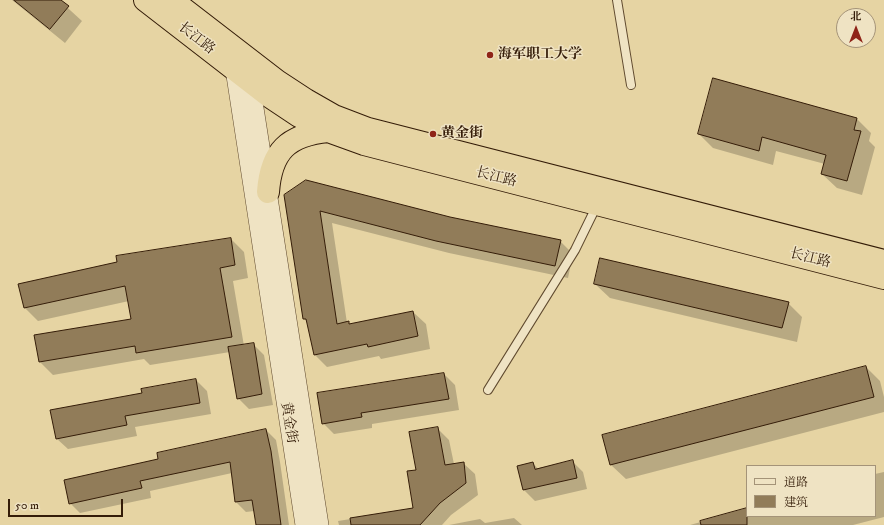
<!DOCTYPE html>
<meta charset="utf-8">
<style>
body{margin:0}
#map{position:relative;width:884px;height:525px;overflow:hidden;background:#e6d4a3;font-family:"IM FELL DW Pica","Noto Serif SC",serif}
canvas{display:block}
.legend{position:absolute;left:746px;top:465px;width:130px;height:52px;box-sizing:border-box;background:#efe3c3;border:1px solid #a49378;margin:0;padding:5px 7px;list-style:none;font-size:12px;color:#341c08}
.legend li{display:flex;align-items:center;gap:8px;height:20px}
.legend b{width:20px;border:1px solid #a49378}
.north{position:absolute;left:836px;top:8px;width:40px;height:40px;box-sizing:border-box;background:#efe3c3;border:1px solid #a49378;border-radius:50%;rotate:0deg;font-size:11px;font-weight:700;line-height:16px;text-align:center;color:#341c08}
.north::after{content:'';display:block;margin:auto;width:14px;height:18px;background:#8f2418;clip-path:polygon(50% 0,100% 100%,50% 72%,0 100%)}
.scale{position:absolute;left:8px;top:499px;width:115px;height:18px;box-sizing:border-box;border:2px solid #341c08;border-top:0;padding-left:5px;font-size:12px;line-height:14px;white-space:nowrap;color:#341c08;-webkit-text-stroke:3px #efe3c3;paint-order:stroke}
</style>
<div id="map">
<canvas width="884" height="525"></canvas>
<ul class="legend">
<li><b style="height:5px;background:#efe3c3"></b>道路</li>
<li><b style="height:11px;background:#917c59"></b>建筑</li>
</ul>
<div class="north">北</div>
<div class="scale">50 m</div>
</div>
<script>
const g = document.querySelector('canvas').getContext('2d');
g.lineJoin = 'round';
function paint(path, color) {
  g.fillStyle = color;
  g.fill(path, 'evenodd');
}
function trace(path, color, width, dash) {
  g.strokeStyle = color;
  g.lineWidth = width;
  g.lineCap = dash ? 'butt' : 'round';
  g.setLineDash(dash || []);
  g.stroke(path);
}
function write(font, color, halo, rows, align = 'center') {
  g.font = font + ' "IM FELL DW Pica","Noto Serif SC",serif';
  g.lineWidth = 3;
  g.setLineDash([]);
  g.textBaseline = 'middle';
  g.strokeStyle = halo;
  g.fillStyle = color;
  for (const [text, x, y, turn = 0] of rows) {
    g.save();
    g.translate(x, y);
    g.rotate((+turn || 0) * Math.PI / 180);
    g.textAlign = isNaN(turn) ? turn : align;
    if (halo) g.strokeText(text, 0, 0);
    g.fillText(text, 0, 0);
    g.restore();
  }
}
const shadow = new Path2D(`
 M12,0H59L82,21L65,43Z
 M857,119L871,133L869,141L875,147L862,195L837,188L822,174L825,164L776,151L773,165L713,148L699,134Z
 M285,196L450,218L560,241L573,254L568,278L449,253L332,223L347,323L350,325L413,312L426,324L430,349L381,359L379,356L327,367L315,355L308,322L304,319Z
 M231,239L244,252L248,278L233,281L244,346L253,344L264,355L273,405L249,409L238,398L230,352L150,365L144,359L53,375L40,362L132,320L129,301L38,321L25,308Z
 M595,284L788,303L802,317L797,342L610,298Z
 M866,367L880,381L884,397V412L626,479L611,465L604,435Z
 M444,374L455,385L459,410L372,424V428L334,434L323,423Z
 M196,380L207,391L211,414L135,427L137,436L68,449L56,438L143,394Z
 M437,428L449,440L454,464L463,463L475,474L478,495L451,515L442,525H339L338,521L414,509L417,471Z
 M266,430L276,440L280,462L289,525H257L254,511L246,512L236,502L232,473L150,491L151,498L80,513L70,503L159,460Z
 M572,461L583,472L587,489L535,501L524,490L518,467L533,463L538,469Z
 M884,472V517L853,525H690L747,509V516H875V474Z
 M514,518L522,525H449L480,519L485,523Z`);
const building = new Path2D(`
 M14,0H61L69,6L50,29Z
 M713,78L857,118L854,130L861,131L847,181L821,174L826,155L762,137L759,151L698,134Z
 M306,180L450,217L561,240L555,266L436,241L320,211L337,324L349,321V324L413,311L418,336L368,347L367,344L314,355L306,319H303L284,195Z
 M231,238L235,265L220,268L232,337L136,353L135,346L39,362L34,335L131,319L125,286L24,308L18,284L117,262L116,256Z
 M600,258L789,302L782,328L594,284Z
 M254,343L262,394L237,399L228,347Z
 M866,366L874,397L610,465L602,435Z
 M444,373L449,399L361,413L362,417L322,424L317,393Z
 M196,379L200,403L125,416L127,425L56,439L50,410L142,393L141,389Z
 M438,427L445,465L464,462L466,483L440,503L420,525H351L350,518L413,508L407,471L416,470L409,432Z
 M266,429L271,451L281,525H256L252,500L235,502L230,462L140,481L142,488L69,504L64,480L158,459L157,453Z
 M573,460L577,478L523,490L517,466L533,462L535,469Z
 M747,508V525H701L700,521Z`);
const lane = new Path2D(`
 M617,0L631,85
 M488,390L575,250L597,205`);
const street = new Path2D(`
 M239,64L234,69L304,525
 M250,76L320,525`);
const highway = new Path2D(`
 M145,0L269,96L299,116L328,131L364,144L884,278
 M172,0L277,81L306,100L334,116L368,129L884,261
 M268,192C271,151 288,135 328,131`);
const markers = [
 [490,55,4,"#8f2418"],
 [433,134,4,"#8f2418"]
];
const streetNames = [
 ["长江路",196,39,38],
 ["长江路",496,178,14],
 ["长江路",810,259,14],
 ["黄金街",288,423,81]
];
const poiNames = [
 ["海军职工大学",498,55],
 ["黄金街",441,134]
];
paint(shadow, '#0003');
paint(building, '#917c59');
trace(building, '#341c08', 1);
trace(lane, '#604a2f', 10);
trace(street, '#604a2f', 18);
trace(highway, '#341c08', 24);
trace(lane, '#efe3c3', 8);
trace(street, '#efe3c3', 17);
trace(highway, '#e6d4a3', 22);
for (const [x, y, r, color] of markers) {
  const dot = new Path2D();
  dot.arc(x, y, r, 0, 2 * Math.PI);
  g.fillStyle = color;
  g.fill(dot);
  trace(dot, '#efe3c3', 1.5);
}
write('14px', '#341c08', '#efe3c3', streetNames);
write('bold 14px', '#341c08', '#efe3c3', poiNames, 'left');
</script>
